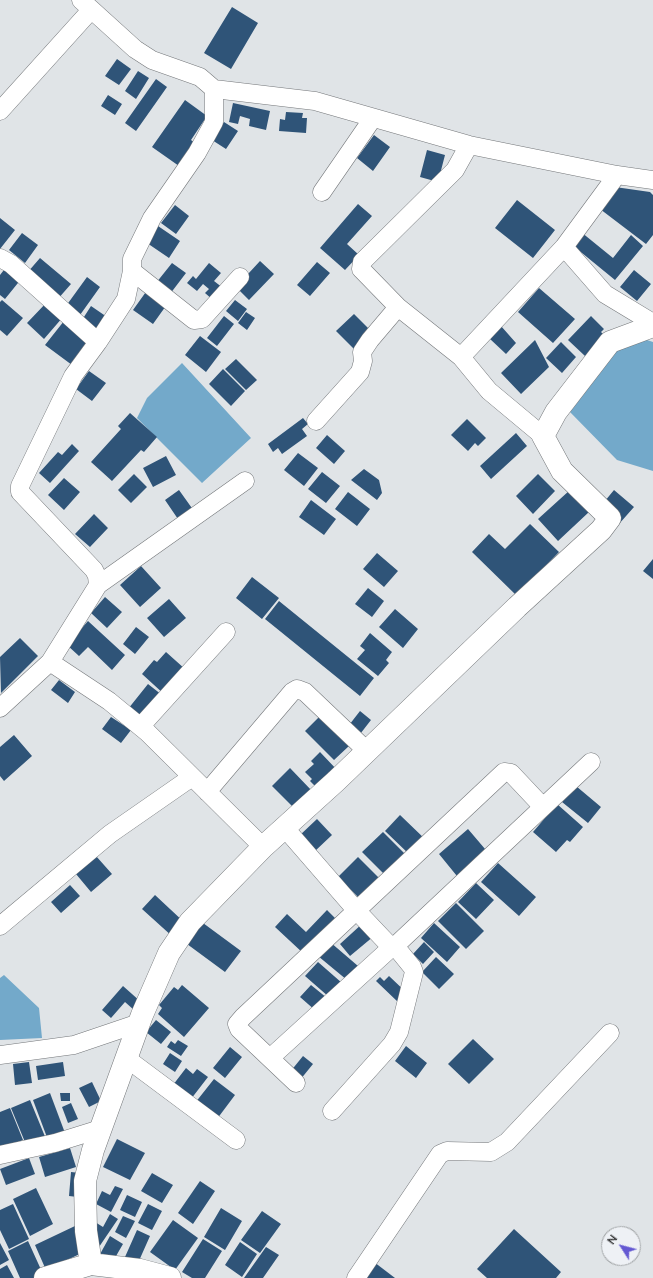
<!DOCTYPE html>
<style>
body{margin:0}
#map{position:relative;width:653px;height:1278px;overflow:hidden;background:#e0e4e7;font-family:Lato,sans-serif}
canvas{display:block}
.north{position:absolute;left:601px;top:1226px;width:40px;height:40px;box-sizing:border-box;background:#eef1f5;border:1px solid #a0a3a5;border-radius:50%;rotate:306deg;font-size:11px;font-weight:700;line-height:16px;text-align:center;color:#2c2d2e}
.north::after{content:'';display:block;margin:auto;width:14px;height:18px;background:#6459d2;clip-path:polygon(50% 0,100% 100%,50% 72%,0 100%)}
</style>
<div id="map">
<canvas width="653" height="1278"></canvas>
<div class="north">N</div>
</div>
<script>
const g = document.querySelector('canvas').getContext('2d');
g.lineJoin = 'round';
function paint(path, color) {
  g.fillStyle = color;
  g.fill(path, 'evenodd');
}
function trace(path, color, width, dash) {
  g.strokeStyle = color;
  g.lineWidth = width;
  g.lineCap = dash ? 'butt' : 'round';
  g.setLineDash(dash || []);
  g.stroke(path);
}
const water = new Path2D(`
 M629,334L653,342V471L617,460L570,412Z
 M182,363L251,438L202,483L137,418L147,398Z
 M4,975L39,1008L42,1038L0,1040V978Z`);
const building = new Path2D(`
 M232,7L258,23L231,69L204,53Z
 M117,59L131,69L119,85L105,76Z
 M138,71L149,78L136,99L125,91Z
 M156,79L167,87L136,131L125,123Z
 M108,95L122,104L115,115L101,106Z
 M185,100L207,116L191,140L195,143L179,166L152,147Z
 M233,103L270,111L266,130L249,126L250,119L240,116L238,124L229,122Z
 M286,112L303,113L302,118H307L306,133L279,131L280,119L285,120Z
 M224,122L238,131L226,149L212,140Z
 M374,135L390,147L373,171L357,158Z
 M427,150L445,155L438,182L420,177Z
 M615,187L650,192L653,195V235L646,244L600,209Z
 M517,200L555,230L533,258L495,228Z
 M358,204L372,216L347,244L359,255L345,270L320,248Z
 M175,205L189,216L176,234L161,223Z
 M0,218L15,230L0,249Z
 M158,226L180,241L169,258L147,243Z
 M581,232L613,258L631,235L643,246L615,280L571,244Z
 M22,233L38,245L25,263L9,250Z
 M40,258L71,284L57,300L27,273Z
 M260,261L274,274L249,300L236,287Z
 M317,262L330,273L310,296L297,285Z
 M172,263L186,273L170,294L156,283Z
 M209,263L221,273L214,281L223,288L213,300L205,293L209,289L203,284L197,291L187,283L193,276L196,279Z
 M7,266L22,278L5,299L0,295V275Z
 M634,270L651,284L637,301L620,287Z
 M87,277L100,287L80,315L66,306Z
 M539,288L575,319L553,343L518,312Z
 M148,289L168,303L153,324L133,310Z
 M2,300L23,318L7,336L0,330V302Z
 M235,300L247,309L238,321L226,311Z
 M47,302L63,317L44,339L27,323Z
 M91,306L107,317L98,331L82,320Z
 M246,312L255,318L247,330L238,323Z
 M354,314L373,333L356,351L336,331Z
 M224,316L234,324L217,346L207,338Z
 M591,316L604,329L601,332L604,335L585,356L568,340Z
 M64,321L90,341L72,365L45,345Z
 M501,326L516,343L506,354L489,338Z
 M200,336L221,352L206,372L185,355Z
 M535,340L549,367L521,394L501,373Z
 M561,342L576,357L562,373L546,358Z
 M236,359L257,380L246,390L225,369Z
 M223,369L245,391L231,406L209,384Z
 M89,371L106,383L92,401L76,389Z
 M130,413L157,437L144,452L141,450L112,481L91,462L121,429L118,426Z
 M303,418L308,424L302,429L307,436L282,454L278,448L273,452L268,444Z
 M467,419L486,438L478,446L475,443L468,451L451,435Z
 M516,433L527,446L491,479L480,466Z
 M327,435L345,451L334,464L316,448Z
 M72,444L79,451L50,483L39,473L58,452L62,455Z
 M298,453L318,468L304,486L284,470Z
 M166,456L176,475L153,487L143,468Z
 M364,469L379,480L382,493L377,500L351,480Z
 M322,472L340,486L326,503L308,489Z
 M134,474L147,487L131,503L118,490Z
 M538,474L555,491L533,514L516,496Z
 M64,478L80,492L64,510L48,495Z
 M179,490L194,511L180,522L165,500Z
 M570,490L589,512L558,541L538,519Z
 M614,490L634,507L619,524L600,507Z
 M348,492L370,509L357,526L335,509Z
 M311,500L336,519L324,535L299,517Z
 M94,514L108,528L90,547L75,534Z
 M530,524L559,552L517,596L472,552L489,534L505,549Z
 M377,553L398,571L384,587L363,569Z
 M653,559V579L643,571Z
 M141,566L161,588L140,607L120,585Z
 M252,577L279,598L262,619L236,598Z
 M368,588L384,601L372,617L355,604Z
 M105,597L122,612L107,628L91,613Z
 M169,599L186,618L164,637L147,618Z
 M279,601L374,678L360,696L265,619Z
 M395,609L418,629L403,648L379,627Z
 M88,621L125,655L112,670L88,647L79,656L67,645Z
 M136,627L149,637L135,654L123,644Z
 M370,633L392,652L386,660L389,663L378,676L357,659L365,650L360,646Z
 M20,638L38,656L1,693L0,657Z
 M166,652L185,669L165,695L142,674L154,660L157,662Z
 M59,680L75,692L68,703L51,690Z
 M148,684L162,695L142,720L128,709Z
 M360,711L371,720L357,738L346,729Z
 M320,716L349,746L334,760L305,731Z
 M111,717L131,730L121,743L102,729Z
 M14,735L32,756L4,781L0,776V747Z
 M320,752L339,772L320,791L310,781L312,779L305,772L314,764L311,761Z
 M290,768L313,792L295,809L272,786Z
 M576,786L601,807L588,823L562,802Z
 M557,804L583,827L570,842L567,840L556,852L533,832Z
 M400,815L426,840L411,856L385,831Z
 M317,819L332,835L314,852L299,836Z
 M468,829L491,856L461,881L439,854Z
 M383,832L407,856L387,877L362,852Z
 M96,856L112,874L91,892L76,874Z
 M358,857L383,882L363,902L338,877Z
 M498,863L536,897L519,916L481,882Z
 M476,883L494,900L476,919L458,902Z
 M70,885L80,896L61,913L51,902Z
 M155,895L185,923L173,937L142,909Z
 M456,903L484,931L466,949L438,921Z
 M327,910L337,920L304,954L275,927L287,914L306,932Z
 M203,923L241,951L225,972L187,944Z
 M363,923L374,936L350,956L340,944Z
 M434,923L460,947L447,962L421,938Z
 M330,942L358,966L347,980L318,956Z
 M424,942L434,952L423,964L413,954Z
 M436,957L454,974L439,989L422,972Z
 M318,962L342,983L329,997L305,976Z
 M389,976L408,994L399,1003L376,981L380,977L384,981Z
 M182,985L209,1008L184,1037L158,1014L162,1008L159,1005L174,987L178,990Z
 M311,985L327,998L316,1011L300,997Z
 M123,986L141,1002L134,1010L125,1002L111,1018L102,1010Z
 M156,1020L171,1032L161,1044L146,1032Z
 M473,1039L494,1059L469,1084L448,1064Z
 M178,1040L188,1046L181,1056L167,1047L171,1041L175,1044Z
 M406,1046L427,1063L416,1078L395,1061Z
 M230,1047L242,1057L225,1078L213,1068Z
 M170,1053L182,1061L175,1072L163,1064Z
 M303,1056L313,1064L300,1080L290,1072Z
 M29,1062L32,1083L15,1085L13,1064Z
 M63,1062L65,1076L38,1080L36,1066Z
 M186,1068L193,1074L197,1069L208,1077L191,1099L173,1085Z
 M214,1079L235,1095L217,1119L195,1103Z
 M92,1082L101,1101L89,1107L79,1088Z
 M50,1093L65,1133L48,1140L33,1100Z
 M60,1093H70V1101H61Z
 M30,1100L46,1139L27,1147L11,1108Z
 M71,1103L78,1119L68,1123L62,1107Z
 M10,1108L23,1140L0,1150V1112Z
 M117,1139L145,1153L130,1180L103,1167Z
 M70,1148L76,1167L45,1177L39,1157Z
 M29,1158L35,1174L6,1185L0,1169Z
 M71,1172L80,1173L78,1197L69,1196Z
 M152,1173L173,1185L162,1203L141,1191Z
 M200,1181L215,1191L193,1224L178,1213Z
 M115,1186L123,1189L111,1212L96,1204L102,1191L110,1195Z
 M36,1188L53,1224L30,1236L13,1199Z
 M127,1195L142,1202L135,1217L120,1210Z
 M13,1204L29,1239L9,1249L0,1230V1210Z
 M148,1204L162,1211L152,1230L138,1223Z
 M221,1208L242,1221L225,1250L204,1237Z
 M262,1211L281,1224L260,1253L241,1240Z
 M110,1214L118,1219L99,1247L95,1222L103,1227Z
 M123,1216L135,1221L126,1238L115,1232Z
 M173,1220L198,1238L175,1270L150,1252Z
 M75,1226L86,1251L46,1270L35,1245Z
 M514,1229L561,1272L556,1278H487L477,1269Z
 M137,1230L150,1236L138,1263L125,1257Z
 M110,1236L123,1244L112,1263L99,1256Z
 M203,1239L222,1251L205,1278H192L182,1272Z
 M28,1241L43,1274L35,1278H20L8,1251Z
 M240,1242L257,1254L242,1277L225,1265Z
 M0,1243L9,1260L0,1265Z
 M266,1247L279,1255L263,1278H244Z
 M374,1262L395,1278H366Z
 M7,1265L14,1278H0V1269Z`);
const street = new Path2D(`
 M81,0L135,49L152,60L200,77L214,89L315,101L469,145L617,175L653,180
 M214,89V122L197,153L152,218L132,259V271L126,299L98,342L73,376L20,486V492L94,570L97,576L98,585L50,662L109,701L148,733L263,847
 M0,111L91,10
 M469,145L455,170L362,262L361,269L398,307L461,357L564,247
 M617,175L564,247L605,294L653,323
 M322,192L373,118
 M0,258L11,264L98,342
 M132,271L194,320L202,319L240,277
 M461,357L489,391L543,436
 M316,421L360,372L363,361L362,352L370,340L398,307
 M98,585L245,481
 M0,708L50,662
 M141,726L226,632
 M207,792L292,692L297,689L305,692L367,751
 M284,827L356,910L390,946H395L591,762
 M0,926L110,834L192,777
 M0,1055L74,1045L139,1023
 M126,1058L236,1140
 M270,1058L393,946
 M296,1083L239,1029L237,1024L243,1017L504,772L511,773L543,807
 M332,1111L392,1044L399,1032L414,972L412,967L395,946
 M0,1155L55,1143L100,1129
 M356,1278L440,1154L447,1151L491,1152L507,1142L610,1033`);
const secondary = new Path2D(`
 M91,1264L86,1231L85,1181L93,1150L142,1015L169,953L190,922L263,847L336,781L517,607L601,530L610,518L562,471L543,436L556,412L610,342L653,326
 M45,1278L91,1264L140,1270L170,1278`);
paint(water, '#73a9ca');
paint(building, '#2f5478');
trace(street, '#74777a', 19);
trace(secondary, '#74777a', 23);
trace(street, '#fff', 18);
trace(secondary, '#fff', 22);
</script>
